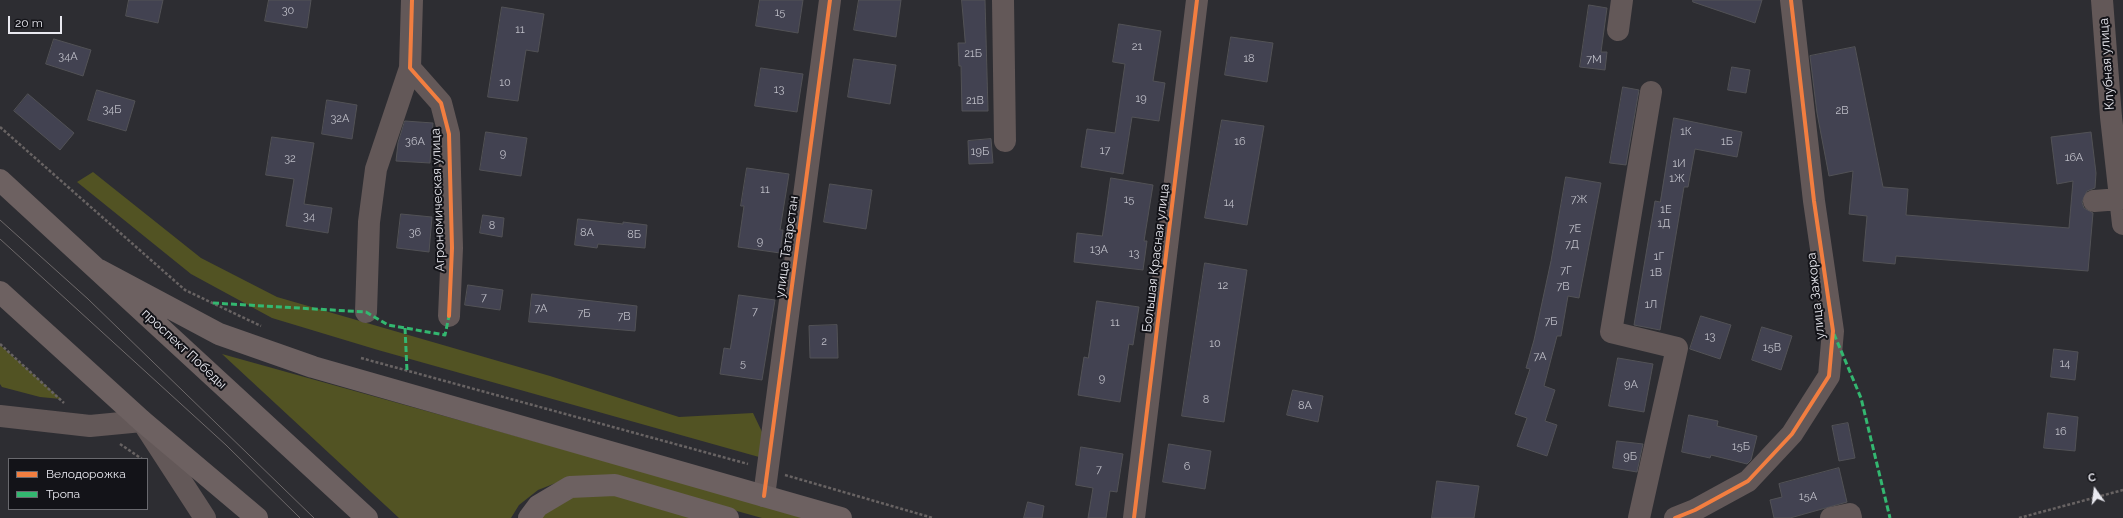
<!DOCTYPE html>
<meta charset="utf-8">
<style>
body{margin:0}
#map{position:relative;width:2123px;height:518px;overflow:hidden;background:#2d2d32;font-family:Raleway,sans-serif}
canvas{display:block}
.legend{position:absolute;left:8px;top:458px;width:140px;height:52px;box-sizing:border-box;background:#131318;border:1px solid #69696e;margin:0;padding:5px 7px;list-style:none;font-size:12px;color:#e9e9f0}
.legend li{display:flex;align-items:center;gap:8px;height:20px}
.legend b{width:20px;border:1px solid #69696e}
.north{position:absolute;left:2075px;top:470px;width:40px;height:40px;-webkit-text-stroke:3px #131318;paint-order:stroke;rotate:346deg;font-size:11px;font-weight:700;line-height:16px;text-align:center;color:#e9e9f0}
.north::after{content:'';display:block;margin:auto;width:14px;height:18px;background:#e9e9f0;clip-path:polygon(50% 0,100% 100%,50% 72%,0 100%)}
.scale{position:absolute;left:8px;top:16px;width:54px;height:18px;box-sizing:border-box;border:2px solid #e9e9f0;border-top:0;padding-left:5px;font-size:12px;line-height:14px;white-space:nowrap;color:#e9e9f0;-webkit-text-stroke:3px #131318;paint-order:stroke}
</style>
<div id="map">
<canvas width="2123" height="518"></canvas>
<ul class="legend">
<li><b style="height:5px;background:#f27e40"></b>Велодорожка</li>
<li><b style="height:5px;background:#33b770"></b>Тропа</li>
</ul>
<div class="north">С</div>
<div class="scale">20 m</div>
</div>
<script>
const g = document.querySelector('canvas').getContext('2d');
g.lineJoin = 'round';
function paint(path, color) {
  g.fillStyle = color;
  g.fill(path, 'evenodd');
}
function trace(path, color, width, dash) {
  g.strokeStyle = color;
  g.lineWidth = width;
  g.lineCap = dash ? 'butt' : 'round';
  g.setLineDash(dash || []);
  g.stroke(path);
}
function write(font, color, halo, rows, align = 'center') {
  g.font = font + ' Raleway,sans-serif';
  g.lineWidth = 4;
  g.setLineDash([]);
  g.textBaseline = 'middle';
  g.strokeStyle = halo;
  g.fillStyle = color;
  for (const [text, x, y, turn = 0] of rows) {
    g.save();
    g.translate(x, y);
    g.rotate((+turn || 0) * Math.PI / 180);
    g.textAlign = isNaN(turn) ? turn : align;
    if (halo) g.strokeText(text, 0, 0);
    g.fillText(text, 0, 0);
    g.restore();
  }
}
const green = new Path2D(`
 M93,172L201,258L277,297L550,376L679,417L753,413L763,434L759,457L378,350L272,318L191,274L77,182Z
 M0,345L61,399L40,397L2,387L0,384Z
 M222,354L810,518H762L607,475L571,477L538,490L519,505L511,518H399Z
 M611,494L700,518H538L570,496Z`);
const building = new Path2D(`
 M129,0H163L158,23L126,16Z
 M269,0H311L307,28L265,21Z
 M760,0H803L798,33L756,26Z
 M859,0H901L896,37L854,30Z
 M962,0H985L988,111H962L961,66H959L958,43H965Z
 M1693,0H1762L1755,23L1693,2Z
 M1589,5L1607,8L1601,52H1607L1605,70L1580,67Z
 M502,7L544,14L538,52L526,50L518,101L488,97Z
 M1119,24L1161,31L1153,81L1165,83L1159,121L1132,117L1123,174L1081,167L1087,129L1115,133L1125,64L1113,62Z
 M1231,37L1273,43L1267,82L1225,75Z
 M54,39L91,50L83,76L46,64Z
 M1855,47L1883,187L1908,189L1906,215L2069,228L2073,181L2057,184L2051,137L2091,132L2096,173L2095,188L2087,191L2082,202L2084,208L2093,213L2088,271L1896,256L1895,264L1863,261L1867,216L1849,214L1853,171L1829,176L1817,113L1810,56Z
 M854,59L896,65L890,104L848,97Z
 M1732,67L1750,70L1746,93L1728,90Z
 M761,68L803,74L797,112L755,106Z
 M1623,87L1639,90L1626,165L1610,163Z
 M97,90L135,101L126,131L88,120Z
 M28,94L74,133L60,150L14,111Z
 M327,100L357,105L352,139L322,134Z
 M1674,118L1742,132L1737,157L1695,149L1688,187H1684L1660,330L1634,325L1655,201L1660,202Z
 M1222,120L1264,126L1247,225L1205,218Z
 M405,121L433,123L430,163L396,161L398,143Z
 M486,132L527,138L521,176L480,170Z
 M272,137L314,143L304,204L332,208L328,233L286,226L294,179L266,175Z
 M991,139L993,163L969,164L968,141Z
 M747,168L789,174L780,230H783L780,253L738,247L744,206H741Z
 M1566,177L1601,183L1579,298L1568,296L1561,336H1557L1544,386L1555,390L1545,421L1557,425L1547,456L1517,446L1527,418L1515,414L1530,369L1526,368L1534,340L1551,261Z
 M1111,178L1153,185L1144,241H1147L1143,270L1074,262L1077,233L1102,236Z
 M830,184L872,190L866,229L824,222Z
 M401,214L432,217L429,252L397,248Z
 M483,215L504,218L502,237L480,233Z
 M578,219L623,224V222L647,225L645,248L598,244L597,248L575,245Z
 M1205,263L1247,270L1224,422L1182,416Z
 M468,285L503,290L500,310L465,305Z
 M532,294L637,306L635,331L529,322Z
 M739,295L775,300L762,380L720,374L724,348L730,349Z
 M1097,301L1139,307L1133,345L1129,344L1120,402L1078,395L1084,357L1088,358Z
 M1701,316L1731,325L1720,359L1690,349Z
 M837,325L838,358H810L809,326Z
 M1762,327L1792,336L1781,370L1752,360Z
 M2054,349L2078,352L2075,380L2051,377Z
 M1618,358L1653,364L1644,412L1609,406Z
 M1293,390L1323,396L1318,422L1287,415Z
 M2048,413L2078,417L2075,451L2044,448Z
 M1689,415L1718,421L1717,426L1757,436L1751,460L1747,464L1711,455L1710,458L1682,452Z
 M1848,423L1855,458L1839,461L1832,426Z
 M1617,441L1643,444L1637,472L1613,468Z
 M1169,444L1211,451L1205,489L1163,482Z
 M1081,447L1123,454L1117,492L1110,491L1106,518H1088L1093,488L1076,485Z
 M1839,468L1847,502L1790,518H1774L1770,500L1782,497L1779,484Z
 M1437,481L1479,486L1474,518H1432Z
 M1028,502L1044,506L1042,518H1024Z`);
const path = new Path2D(`
 M0,127L185,290L261,326
 M0,344L64,403
 M361,358L748,464
 M120,444L142,459
 M785,475L933,518
 M2019,518L2123,490`);
const minor = new Path2D(`
 M412,0L410,68L441,103L449,134L452,248L449,316
 M1003,0L1005,141
 M2102,0L2111,117L2123,224
 M1618,30L1622,0
 M2094,201L2120,199
 M366,312L369,222L376,169L410,68
 M0,416L90,426L142,421L205,518
 M764,496L830,0
 M1134,518L1197,0
 M1639,518L1677,348L1611,332L1651,92
 M1675,518L1695,510L1748,481L1792,434L1829,376L1833,331L1814,201L1791,0
 M1831,518L1850,514L1851,518`);
const major = new Path2D(`
 M0,180L367,518
 M99,270L219,334L313,367L841,518
 M0,292L142,421L257,518
 M529,518L538,506L570,487L615,485L728,518`);
const tram = new Path2D(`
 M0,220L88,299L314,518
 M0,239L226,445L300,518`);
const quiet = new Path2D(`
 M213,303L366,312L388,325L445,335L449,316
 M405,328L407,371
 M1834,334L1861,398L1890,518`);
const cycleway = new Path2D(`
 M412,0L410,68L441,103L449,134L452,248L449,316
 M764,496L830,0
 M1134,518L1197,0
 M1675,518L1695,510L1748,481L1792,434L1829,376L1833,331L1814,201L1791,0`);
const numberNames = [
 ["30",288,11],
 ["15",780,13],
 ["11",520,30],
 ["21",1137,47],
 ["21Б",973,54],
 ["34А",68,57],
 ["18",1249,59],
 ["7М",1594,60],
 ["10",505,83],
 ["13",779,90],
 ["19",1141,99],
 ["21В",975,101],
 ["34Б",112,110],
 ["2В",1842,111],
 ["32А",340,119],
 ["1К",1686,132],
 ["36А",415,142],
 ["16",1240,142],
 ["1Б",1727,142],
 ["17",1105,151],
 ["19Б",980,152],
 ["9",503,154],
 ["16А",2074,158],
 ["32",290,159],
 ["1И",1679,164],
 ["1Ж",1677,179],
 ["11",765,190],
 ["15",1129,200],
 ["7Ж",1579,200],
 ["14",1229,203],
 ["1Е",1666,210],
 ["34",309,217],
 ["1Д",1664,224],
 ["8",492,226],
 ["7Е",1575,229],
 ["36",415,233],
 ["8А",587,233],
 ["8Б",634,235],
 ["9",760,242],
 ["7Д",1572,245],
 ["13А",1099,250],
 ["13",1134,254],
 ["1Г",1659,257],
 ["7Г",1566,271],
 ["1В",1656,273],
 ["12",1223,286],
 ["7В",1563,287],
 ["7",484,298],
 ["1Л",1651,305],
 ["7А",541,309],
 ["7",755,312],
 ["7Б",584,314],
 ["7В",624,317],
 ["7Б",1551,322],
 ["11",1115,323],
 ["13",1710,337],
 ["2",824,342],
 ["10",1215,344],
 ["15В",1772,348],
 ["7А",1540,357],
 ["5",743,364],
 ["14",2065,364],
 ["9",1102,379],
 ["9А",1631,385],
 ["8",1206,400],
 ["8А",1305,406],
 ["16",2061,432],
 ["15Б",1741,447],
 ["9Б",1630,457],
 ["6",1187,467],
 ["7",1099,470],
 ["15А",1808,497]
];
const streetNames = [
 ["Клубная улица",2107,64,-94],
 ["Агрономическая улица",438,200,-92],
 ["улица Татарстан",787,247,-82],
 ["Большая Красная улица",1156,258,-83],
 ["улица Зажора",1816,296,-96],
 ["проспект Победы",184,349,43]
];
paint(green, '#525323');
paint(building, '#424251');
trace(building, '#525256', 1);
trace(path, '#686363', 2.5, [3, 2]);
trace(minor, '#635858', 22);
trace(major, '#6d6161', 22);
trace(tram, '#6e696a', 1);
trace(quiet, '#33b770', 3, [6, 3]);
trace(cycleway, '#f27e40', 4);
write('11px', '#bfbfc8', null, numberNames);
write('13px', '#e9e9f0', '#131318', streetNames);
</script>
